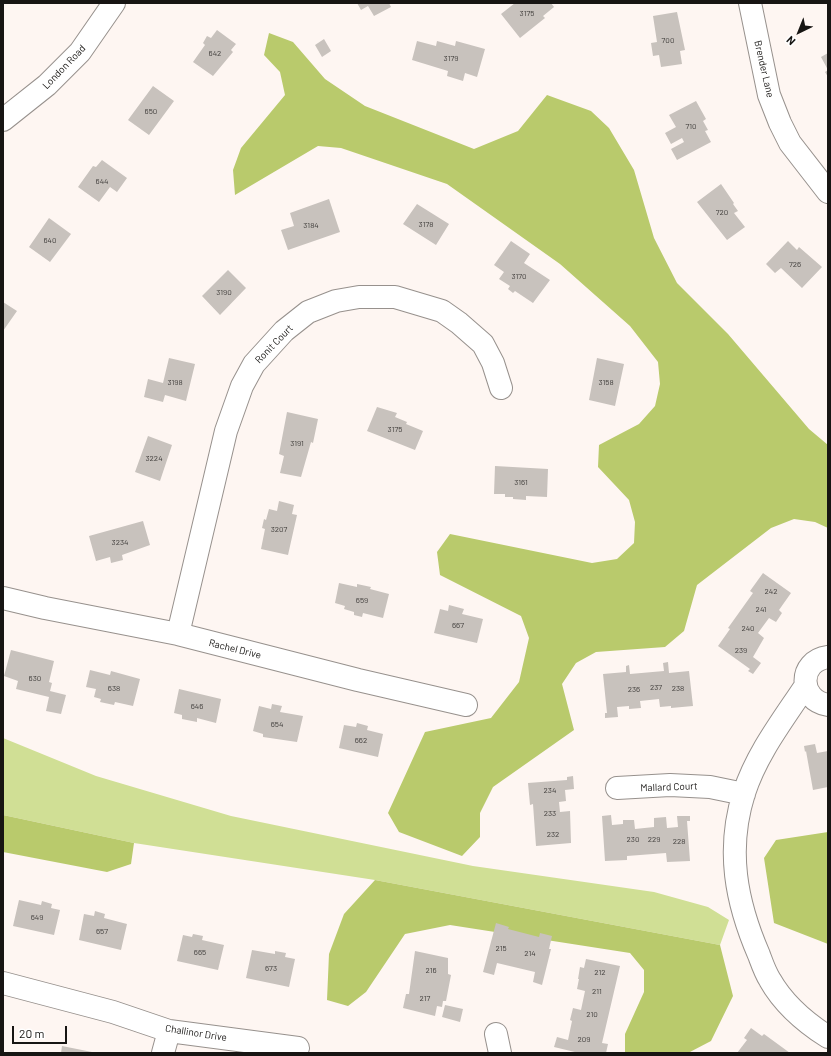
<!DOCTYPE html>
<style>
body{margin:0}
#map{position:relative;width:831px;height:1056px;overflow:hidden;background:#fef6f2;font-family:Barlow,sans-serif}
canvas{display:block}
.frame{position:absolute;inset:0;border:4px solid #171513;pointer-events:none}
.north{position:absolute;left:779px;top:12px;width:40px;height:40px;-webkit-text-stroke:3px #fff;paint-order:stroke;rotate:223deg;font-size:11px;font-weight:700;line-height:16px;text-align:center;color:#171513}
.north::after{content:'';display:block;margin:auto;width:14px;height:18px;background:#171513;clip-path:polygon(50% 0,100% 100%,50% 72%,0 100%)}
.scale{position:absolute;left:12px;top:1026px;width:55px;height:18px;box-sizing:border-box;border:2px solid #171513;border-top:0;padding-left:5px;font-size:12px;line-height:14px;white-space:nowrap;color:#171513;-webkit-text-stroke:3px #fff;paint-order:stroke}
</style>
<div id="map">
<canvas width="831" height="1056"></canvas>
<div class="frame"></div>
<div class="north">N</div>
<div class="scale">20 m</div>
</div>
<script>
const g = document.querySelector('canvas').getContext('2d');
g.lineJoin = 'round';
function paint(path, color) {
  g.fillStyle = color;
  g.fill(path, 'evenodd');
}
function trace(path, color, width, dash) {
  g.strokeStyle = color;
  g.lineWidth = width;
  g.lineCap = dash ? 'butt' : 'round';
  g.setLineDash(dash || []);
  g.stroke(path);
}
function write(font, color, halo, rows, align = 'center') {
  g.font = font + ' Barlow,sans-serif';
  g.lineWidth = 3;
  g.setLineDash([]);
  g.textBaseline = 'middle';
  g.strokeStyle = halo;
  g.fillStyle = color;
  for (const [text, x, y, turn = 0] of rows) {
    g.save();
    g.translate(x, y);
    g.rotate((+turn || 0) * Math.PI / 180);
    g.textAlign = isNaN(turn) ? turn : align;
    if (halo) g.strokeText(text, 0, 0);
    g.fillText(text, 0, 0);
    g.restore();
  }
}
const green = new Path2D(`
 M3,738L96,776L231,816L473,866L654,892L708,907L729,920L720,945L375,880L134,843L3,815Z`);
const forest = new Path2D(`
 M269,33L293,42L325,79L365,106L474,149L518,131L547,95L591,111L609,128L634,170L654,238L677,283L728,334L809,429L828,445V528L815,522L794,519L771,528L697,585L684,631L665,647L596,652L576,663L562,684L574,730L493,787L480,813V837L462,856L399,832L388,813L425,732L491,718L519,682L529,638L521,616L440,575L437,552L450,534L592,563L617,559L634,543L635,522L629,500L598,467L599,445L639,424L655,406L660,384L658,362L630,326L560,264L447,184L341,148L318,146L235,195L233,170L241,148L285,95L280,72L264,55Z
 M3,815L134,843L131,864L107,872L3,852Z
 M828,832V944L774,923L764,858L776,840Z
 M375,880L720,945L733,996L711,1041L688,1053H625V1034L644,992V970L630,953L450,925L405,934L366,992L348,1006L327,1000L329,954L344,914Z`);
const building = new Path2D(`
 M357,3H389L391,7L374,16L368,6L361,10Z
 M515,3H551L554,7L543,16L545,18L520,38L501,14Z
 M677,12L685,50L680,51L682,64L661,67L659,55L653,56L651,43L657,42L653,16Z
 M217,30L236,44L231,50L233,52L213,76L193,62L205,45L203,43L207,36L211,38Z
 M324,39L331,51L322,57L315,45Z
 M417,41L436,46L437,41L455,46L456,41L485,49L477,77L465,73L463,81L447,76L448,71L412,60Z
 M828,53V77L825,72L828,70L821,57Z
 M153,86L174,101L149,135L128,120Z
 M696,101L706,119L703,121L708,130L705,131L711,142L677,160L671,149L684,142L682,138L671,144L665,133L676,127L669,115Z
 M102,160L127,178L117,192L110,187L99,202L78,187L93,166L96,167Z
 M721,184L734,203L733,204L738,211L734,213L745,227L727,240L697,202Z
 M329,199L340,232L288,250L281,230L294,226L290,213Z
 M417,204L449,224L436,245L403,224Z
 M49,218L71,234L50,262L29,247Z
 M511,241L530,254L524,263L550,280L533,303L515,291L513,293L508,289L510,286L499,279L504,272L494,265Z
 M788,241L797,250L799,247L822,267L802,288L781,268L775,273L766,264Z
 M228,270L246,288L220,315L202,296Z
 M3,302L17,311L3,331Z
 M169,358L195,364L186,401L165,395L163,402L144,397L148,379L163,383Z
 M597,358L624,364L615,406L589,400Z
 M377,407L397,413L395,417L407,422L406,424L423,431L415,450L367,431Z
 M287,412L318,419L313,443L311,442L301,477L280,473L284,456L279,454Z
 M148,436L172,445L160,481L135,472Z
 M495,466L548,469L547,497L526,496V500L513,499V497H505V494H494Z
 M279,501L294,505L292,514L297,515L288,555L261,549L265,529L262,528L264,519L266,520L269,509L277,511Z
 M143,521L150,545L122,555L123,560L111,563L110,557L96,561L89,536Z
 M763,573L791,593L779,610L782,613L776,622L769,618L758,633L764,638L753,657L761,663L753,674L748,671L750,669L718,646L730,629L728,628L753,593L750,591Z
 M339,583L357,587V584L371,587L370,589L389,594L383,618L363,613L362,617L354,615V612L344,609L345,606L335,603Z
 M449,605L464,609L462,614L483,619L477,643L434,633L440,609L448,611Z
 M11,650L54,661L49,682L52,683L50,691L66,695L61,714L46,711L49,697L16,689L18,681L4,676Z
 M668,662L669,673L689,671L693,706L671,708V706L660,707L659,699L640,701L641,708L629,709V706L617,707L618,717L605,718V713H607L603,674L626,672V666L629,665L630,674L664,671L663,663Z
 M90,670L110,675L111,671L140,679L133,706L115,702L114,705L100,702L101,699L94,697L96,689L86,687Z
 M179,689L221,699L216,723L197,718V722L182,719V715L174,713Z
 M272,704L282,706L280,712L303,716L297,742L263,737V734L253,731L259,706L271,709Z
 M357,723L368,726L367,730L383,734L378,757L339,748L344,725L356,727Z
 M815,744L817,753L828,751V787L813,790L806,751L805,752L804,746Z
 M573,776L574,789L565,790L566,801L559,802L560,812L570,811L571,843L536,846L533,804L530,805L528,783L567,780V777Z
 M611,815L612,825L623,824V820H634L635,829L654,827V818L666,817L667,828L678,827L677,816H690V821H687L690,861L667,862L666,853L627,856V860L605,861L602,816Z
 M19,900L41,905L42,901L52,904L51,908L60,910L54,935L13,926Z
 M95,911L105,914L104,918L127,924L121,950L79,940L84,914L94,916Z
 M496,923L509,927L508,929L539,937L540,933L552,936L549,949H551L542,985L533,982L535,972L497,963L494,975L483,972Z
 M193,934L203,936L202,940L224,945L218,970L177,961L183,935L192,937Z
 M252,950L275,954V951L286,953L285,957L295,959L289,987L246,978Z
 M415,951L448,958V974L451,975L446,1001H443L442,1007L437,1006L435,1016L403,1008L406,994H409Z
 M586,959L620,966L602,1043L608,1044L606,1053H579L554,1047L557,1037L568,1040L572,1021L570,1020L573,1008L581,1010L585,991L577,989L579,979H578L580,967L584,968Z
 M445,1005L463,1009L460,1022L442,1017Z
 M751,1028L762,1036L764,1034L790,1053H737L747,1040L744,1038Z
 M62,1046L92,1052V1053H61Z`);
const minor = new Path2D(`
 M750,3L769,95L780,123L790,143L828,192
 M3,120L47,85L80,52L114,3
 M3,598L45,608L178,634L358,680L466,705
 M178,634L226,431L242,386L254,364L284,331L308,312L336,301L359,297H395L442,311L459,323L483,344L493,363L501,388
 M828,657C798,661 798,700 828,705
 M806,685C783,720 757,753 744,793C726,850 736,902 759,955C762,963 765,972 770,980C783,1003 806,1023 828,1037
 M617,788L670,785L710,787L744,794
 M3,983L113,1012L169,1031L298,1048
 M496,1034L500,1053
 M163,1053L169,1031`);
const numberNames = [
 ["3175",527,13],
 ["700",668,40],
 ["642",215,53],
 ["3179",451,58],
 ["650",151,111],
 ["710",691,126],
 ["644",102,181],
 ["720",722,212],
 ["3178",426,224],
 ["3184",311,225],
 ["640",50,240],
 ["726",795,264],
 ["3170",519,276],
 ["3190",224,292],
 ["3198",175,382],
 ["3158",606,382],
 ["3175",395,429],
 ["3191",297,443],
 ["3224",154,458],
 ["3161",521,482],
 ["3207",279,529],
 ["3234",120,542],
 ["242",771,591],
 ["659",362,600],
 ["241",761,609],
 ["667",458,625],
 ["240",748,628],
 ["239",741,650],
 ["630",35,678],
 ["237",656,687],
 ["638",114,688],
 ["238",678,688],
 ["236",634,689],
 ["646",197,706],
 ["654",277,724],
 ["662",361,740],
 ["234",550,790],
 ["233",550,813],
 ["232",553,834],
 ["230",633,839],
 ["229",654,839],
 ["228",679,841],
 ["649",37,917],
 ["657",102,931],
 ["215",501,948],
 ["665",200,952],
 ["214",530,953],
 ["673",271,968],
 ["216",431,970],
 ["212",600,972],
 ["211",597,991],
 ["217",425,998],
 ["210",592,1014],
 ["209",584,1039]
];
const streetNames = [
 ["London Road",64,67,-46],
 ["Brender Lane",764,69,77],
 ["Ronit Court",274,344,-46],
 ["Rachel Drive",235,649,14],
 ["Mallard Court",669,787,-2],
 ["Challinor Drive",196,1033,9]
];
paint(green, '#d0df95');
paint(forest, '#b9ca6c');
paint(building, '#c8c2bd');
trace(minor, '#97918d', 24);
trace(minor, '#fff', 22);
write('8px', '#43403e', null, numberNames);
write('10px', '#171513', '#fff', streetNames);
</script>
